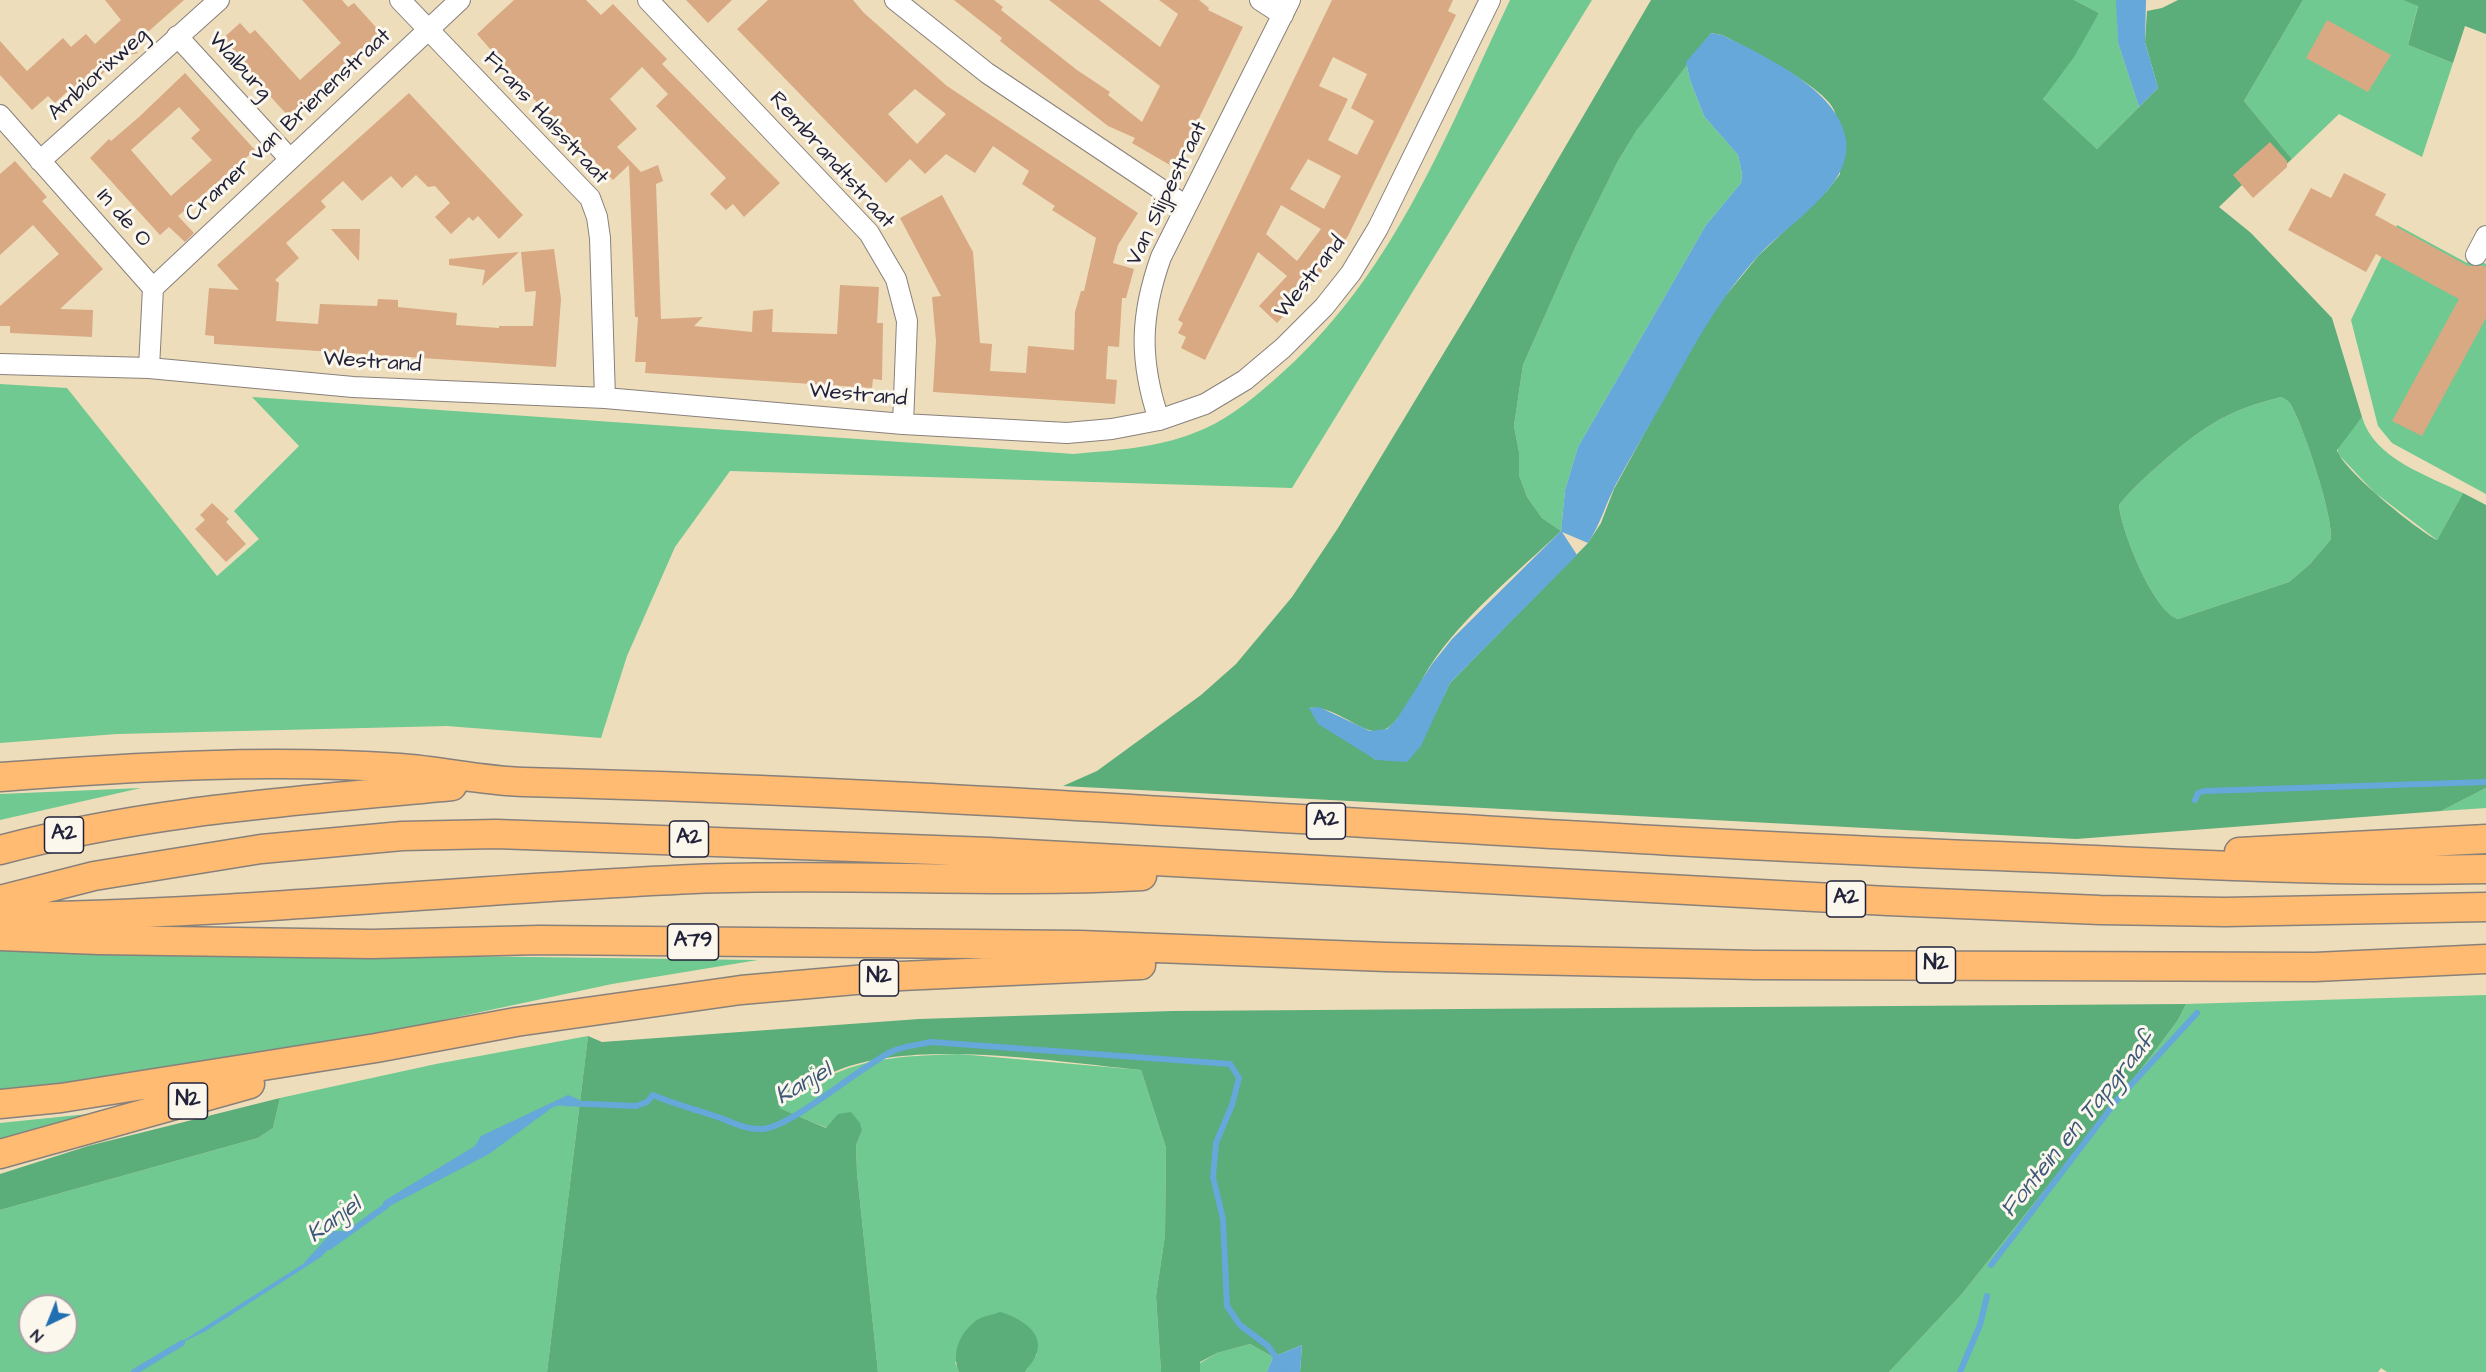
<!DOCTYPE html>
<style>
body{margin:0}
#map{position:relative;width:2486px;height:1372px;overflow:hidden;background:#edb;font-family:"Architects Daughter",sans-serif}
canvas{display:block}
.north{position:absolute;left:18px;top:1294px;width:60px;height:60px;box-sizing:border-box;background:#fbf7ec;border:2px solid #a4a2a5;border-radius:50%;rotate:223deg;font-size:16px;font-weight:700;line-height:24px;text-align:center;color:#22223b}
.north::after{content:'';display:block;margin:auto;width:21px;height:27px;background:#1f6fb2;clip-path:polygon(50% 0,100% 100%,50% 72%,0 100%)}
</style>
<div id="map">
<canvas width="2486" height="1372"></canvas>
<div class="north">N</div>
</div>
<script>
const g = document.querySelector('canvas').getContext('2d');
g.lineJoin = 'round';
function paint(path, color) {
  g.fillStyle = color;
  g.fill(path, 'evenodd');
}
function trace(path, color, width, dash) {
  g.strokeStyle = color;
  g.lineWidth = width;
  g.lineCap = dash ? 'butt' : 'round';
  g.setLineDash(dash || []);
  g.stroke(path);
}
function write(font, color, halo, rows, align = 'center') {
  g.font = font + ' "Architects Daughter",sans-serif';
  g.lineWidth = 6;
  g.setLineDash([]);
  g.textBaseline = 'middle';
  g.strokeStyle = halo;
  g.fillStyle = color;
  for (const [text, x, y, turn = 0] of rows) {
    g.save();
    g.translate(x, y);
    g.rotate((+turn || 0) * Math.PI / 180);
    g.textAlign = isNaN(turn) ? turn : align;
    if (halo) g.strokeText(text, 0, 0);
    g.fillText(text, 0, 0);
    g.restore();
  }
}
const green = new Path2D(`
 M1510,0H1592L1292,488L730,471L675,547L627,656L601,738L447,726L117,734L0,743V384L67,388L217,576L259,539L234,511L299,446L252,397L1074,454C1115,450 1156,448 1194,433C1224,422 1249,402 1273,381C1392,279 1444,139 1510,0Z
 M2074,0H2117L2118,43L2139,107L2097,149L2043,99L2099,13Z
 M2303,0H2403L2418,5L2408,45L2453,63L2422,157L2339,114L2292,159L2244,101Z
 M1686,62L1690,80L1704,116L1738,155L1742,174L1741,183L1706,225L1578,447L1565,490L1561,531L1542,518L1527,497L1519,475V452L1514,426L1523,365L1576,246L1618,161L1637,130Z
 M2397,225L2467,263L2471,256L2486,264V494L2392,443L2378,426L2351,320Z
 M2281,397C2285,399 2289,401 2291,405C2304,428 2333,515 2331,539L2310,564L2289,582L2178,619C2153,611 2121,530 2119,505C2131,490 2144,478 2158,466C2201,428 2225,411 2281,397Z
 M2362,417C2374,459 2427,475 2463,493L2437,540L2374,492L2338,454V446Z
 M141,788L0,820V794Z
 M2486,788V808L2441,811Z
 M0,950L758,960L612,984L228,1066L0,1094Z
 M2486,995V1372H2387L2381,1368L2378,1372H1889L1961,1295L2149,1059L2178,1020L2186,1004Z
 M588,1036L547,1372H0V1210L258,1138L273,1128L280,1098L436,1064ZM30,1306H66V1342H30Z
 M959,1054L1141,1070L1166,1148L1165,1235L1156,1296L1161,1372H1025L1037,1354L955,1362L959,1372H878L857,1173L856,1145L862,1131L827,1128L778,1108C844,1059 879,1057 959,1054Z
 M88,1114L0,1139V1123Z
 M1250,1344L1273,1357L1267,1372H1200V1363L1217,1353Z`);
const forest = new Path2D(`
 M1651,0H2074L2099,13L2074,57L2043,99L2097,149L2158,88L2145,42L2147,11L2162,8L2178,0H2303L2244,101L2292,159L2252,196L2243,184L2219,207L2251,233L2332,318L2362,417L2337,450C2342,469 2417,530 2437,540L2463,493L2486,505V788L2441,811L2076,839L1063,786L1097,771L1201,695L1236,664L1292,597L1338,528L1474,303ZM1711,33L1722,35C1746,47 1825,87 1834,110C1840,125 1838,157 1840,174L1827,191L1759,255L1718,305L1691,348L1614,489L1601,523L1588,543L1450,683L1440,704L1376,760L1309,708C1334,704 1362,735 1381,731C1399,727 1420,682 1430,666C1463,616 1518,572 1561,531L1542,518L1527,497L1519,475V452L1514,426L1523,365L1576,246L1618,161L1637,130ZM2281,397C2285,399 2289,401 2291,405C2304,428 2333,515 2331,539L2310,564L2289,582L2178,619C2153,611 2121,530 2119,505C2131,490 2144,478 2158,466C2201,428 2225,411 2281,397Z
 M2403,0H2486V34L2465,26L2453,63L2408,45L2418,6Z
 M2186,1004L2178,1020L2149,1059L1961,1295L1889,1372H1300L1302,1345L1273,1357L1250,1344L1217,1353L1200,1362V1372H1161L1156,1296L1165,1235L1166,1148L1141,1070C1054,1062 916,1038 836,1071C815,1080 797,1094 779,1108L826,1128L838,1114L851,1112L860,1123L862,1131L856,1145L857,1173L878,1372H547L588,1036L602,1042L919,1019L1172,1011Z
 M280,1098L273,1128L258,1138L0,1210V1174L88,1146Z
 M1000,1312C1018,1317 1046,1332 1036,1355C1034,1361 1028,1367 1025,1372H959C951,1353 960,1332 977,1320C983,1316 993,1315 1000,1312Z`);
const water = new Path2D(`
 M2116,0H2146L2145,42L2158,88L2139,107L2118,43Z
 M1711,33L1722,35C1763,55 1839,90 1846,140C1853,186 1787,225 1759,255C1721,296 1695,343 1669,391C1651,423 1632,454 1615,486C1605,506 1600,525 1588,543L1562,532L1577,555L1450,683L1421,746L1407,762L1376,760L1318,724L1309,708L1319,707L1370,731L1387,729L1396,720L1432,664L1452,639L1561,531L1565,490L1578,447L1706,225L1741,183L1742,174L1738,155L1704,116L1690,80L1686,62Z
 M568,1095L580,1100L553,1107L489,1154L380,1211L384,1201L475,1146L481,1136Z
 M333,1231H346L321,1257L206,1331L175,1346L303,1264Z
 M1302,1345L1300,1372H1267L1273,1357Z`);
const stream = new Path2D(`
 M2195,800L2198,793L2204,791L2486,782
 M563,1103L636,1106L647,1102L653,1095C676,1105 695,1109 718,1117C732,1122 746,1130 762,1129C792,1127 858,1068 891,1052C902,1046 918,1045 931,1042L1230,1064L1239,1078L1232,1105L1216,1143L1213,1177L1223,1219L1227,1306L1240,1325L1268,1346L1286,1372
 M329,1247L386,1206
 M1991,1265L2117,1100L2197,1013
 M134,1372L182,1343
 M1960,1372L1980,1325L1987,1296`);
const building = new Path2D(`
 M105,0H184L132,46L138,53L121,57L77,97L70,89L55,103L48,96L32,110L0,75V41L27,71L63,38L71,47L86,34L95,44L121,20Z
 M302,0H342L348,7L354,3L383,35L308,98L310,101L290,118L220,41L240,23L250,34L255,30L300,80L341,43Z
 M514,0H586L601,15L613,4L667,59L662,64L780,183L744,217L733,204L726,210L710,194L726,178L656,106L668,94L642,67L610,99L637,129L617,147L641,172L658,165L663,181L656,184L661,319L703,317L694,326L752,332L753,311L773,309L772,332L837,334L840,285L879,287L877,323H883L882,380L873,379L872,388L645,373L646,362H635L638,317H635L629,165L613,180L531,96L477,34Z
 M686,0H732L708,23Z
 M768,0H853L864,13L947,86L1138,213L1118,245L1113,263L1134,269L1126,298H1122L1119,347L1108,346L1106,379L1117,380L1115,404L933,392L936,341L932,297L941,296L900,218L942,195L973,252L980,343L992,344L990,371L1026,373L1028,346L1074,350L1075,312L1081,291H1084L1096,238L1052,210L1055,206L1022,184L1029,171L993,146L975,173L946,154L925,174L910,159L886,183L737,29ZM915,89L946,114L917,144L888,114Z
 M954,0H994L1003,7L1001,10L1077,70L1110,92L1108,95L1142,122L1160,86L1049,0H1099L1160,47L1178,14L1159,0H1199L1209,8L1208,10L1243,27L1175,168L1132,143L1135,138L1108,126L1000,41L1002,38Z
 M1332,0H1453L1448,11L1456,15L1348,236L1308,290L1277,323L1259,306L1287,276L1258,252L1205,360L1181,348L1186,337L1178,333L1183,323L1178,320ZM1333,57L1367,74L1351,108L1374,121L1357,155L1328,140L1348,99L1319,86ZM1308,159L1341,176L1324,209L1290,189ZM1281,205L1321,229L1297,261L1266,234Z
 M2327,20L2391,55L2368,92L2306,58Z
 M185,73L255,150L178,216L194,233L185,242L169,227L160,235L90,158L109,139L111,141L139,117ZM179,107L200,130L191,138L212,160L171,196L131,150Z
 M409,93L523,215L499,239L478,216L473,221L469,217L451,234L435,217L450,203L435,186L428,187L416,175L402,188L391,176L362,201L343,181L321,201L326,207L286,243L299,258L275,280L279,283L276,321L318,324L320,304L377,306L378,299L398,300V307L457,313L456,325L499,328V326H533L536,291L525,292L521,252L554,249L561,299L556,367L214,344V336L205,335L209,288L239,290L217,265Z
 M2270,142L2287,161V167L2253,198L2233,175Z
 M15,161L47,197L42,201L103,269L60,309L93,310L92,337L10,333V326H0V306L59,254L33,225L0,255V174Z
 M2344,173L2386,194L2375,215L2468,266H2486V318L2422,436L2392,421L2459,299L2376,254L2366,272L2288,230L2311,188L2331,198Z
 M331,229H360L359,261Z
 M519,252L482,286L485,270L449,265V259Z
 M212,503L229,519L226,522L246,544L226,562L195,529L205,520L200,515Z`);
const minor = new Path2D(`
 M400,0L590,198L597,217L600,238L605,398
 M648,0L869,233L896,279L907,321L903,424
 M895,0L987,73L1186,206
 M1260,0L1283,15
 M177,36L289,158
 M0,115L153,288L149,368
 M40,161L219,0
 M2476,255L2486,236
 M153,288L460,0
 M0,364L149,368L353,387L605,398L903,424L1067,433L1112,429L1159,420L1205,404L1245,380L1283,348L1324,307L1351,273L1378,228L1490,0
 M1159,420C1139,360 1140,316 1161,257L1290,0`);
const highway = new Path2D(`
 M0,777C132,767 267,759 400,768C442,771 482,781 524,782C1016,794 1507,838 1998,856C2161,862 2323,873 2486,869
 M0,850C148,810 300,801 452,786
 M2239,852L2486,839
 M0,900L94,876L261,849L402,836L496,834L990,852L1888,901L2100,910L2225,912L2486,907
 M0,917C232,915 463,889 694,879C844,873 993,884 1142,876
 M0,936L99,940L372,944L540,940L1080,945L1386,957L1756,965L2315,967L2486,959
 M0,1104L61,1098L376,1048L516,1022L741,990L901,976L1141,965
 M0,1154L250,1084`);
const shields = [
 [1326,821,39],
 [64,835,39],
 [689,839,39],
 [1846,899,39],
 [693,942,51],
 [1936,965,39],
 [879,978,39],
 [188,1101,39]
];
const shieldNames = [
 ["A2",1326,821],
 ["A2",64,835],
 ["A2",689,839],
 ["A2",1846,899],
 ["A79",693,942],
 ["N2",1936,965],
 ["N2",879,978],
 ["N2",188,1101]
];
const streetNames = [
 ["Walburg",239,67,48],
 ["Ambiorixweg",99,75,-42],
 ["Frans Halsstraat",545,119,47],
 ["Cramer van Brienenstraat",289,126,-43],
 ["Rembrandtstraat",831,161,48],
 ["Van Slijpestraat",1168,194,-64],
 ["In de O",123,219,48],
 ["Westrand",1311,278,-51],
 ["Westrand",372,363,4],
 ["Westrand",858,396,5]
];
const waterNames = [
 ["Kanjel",804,1085,-30],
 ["Fontein en Tapgraaf",2079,1126,-51],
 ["Kanjel",335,1221,-36]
];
paint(green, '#6fc990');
paint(forest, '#5bad7a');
paint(water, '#65a8d9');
trace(stream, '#65a8d9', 6);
paint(building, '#d8a983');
trace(minor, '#88807b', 22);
trace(highway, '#88807b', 31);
trace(minor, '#fff', 20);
trace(highway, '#febb71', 28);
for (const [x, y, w] of shields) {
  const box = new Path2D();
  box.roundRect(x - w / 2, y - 18, w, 36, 4.5);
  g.fillStyle = '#fbf7ec';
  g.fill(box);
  trace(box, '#22223b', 1.5);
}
write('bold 21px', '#22223b', null, shieldNames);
write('22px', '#22223b', '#fbf7ec', streetNames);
write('italic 24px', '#3d587a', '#fbf7ec', waterNames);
</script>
